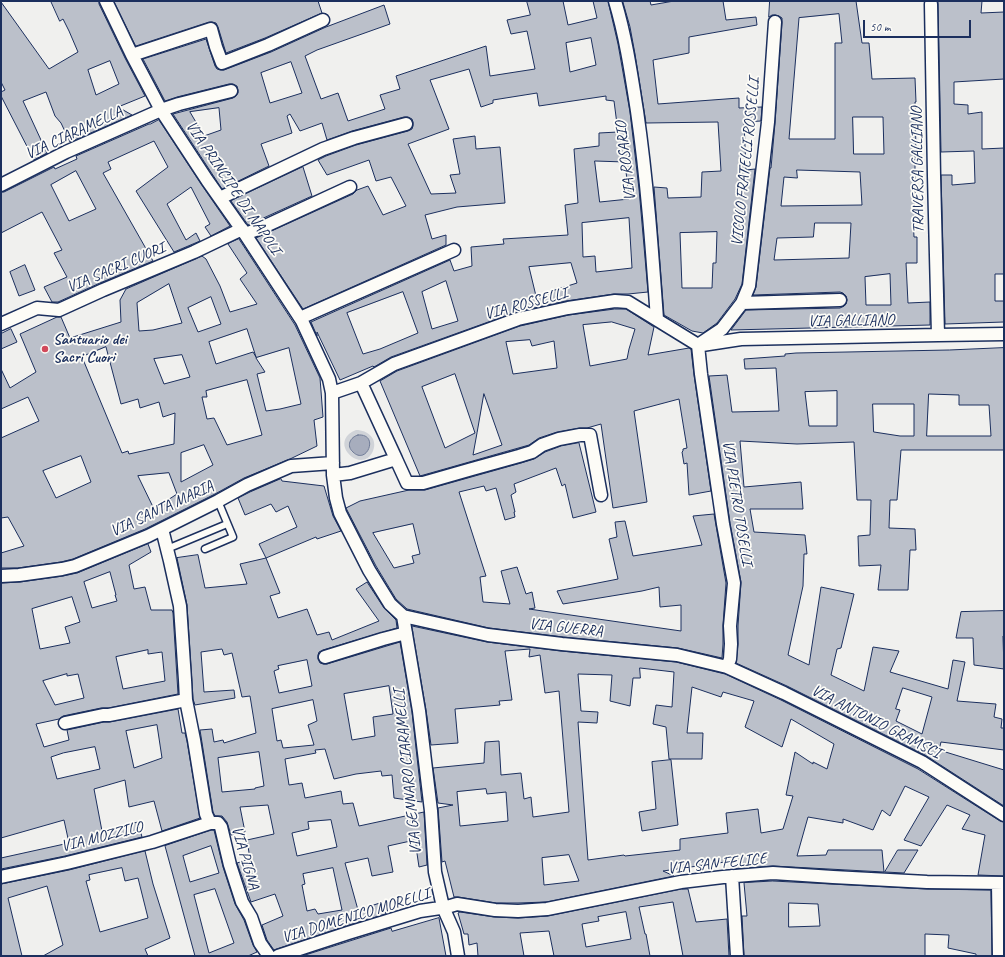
<!DOCTYPE html>
<style>
body{margin:0}
#map{position:relative;width:1005px;height:957px;overflow:hidden;background:#f0f0ee;font-family:Caveat,sans-serif}
canvas{display:block}
.frame{position:absolute;inset:0;border:2px solid #1b2f5e;pointer-events:none}
.scale{position:absolute;left:863px;top:20px;width:108px;height:18px;box-sizing:border-box;border:2px solid #1b2f5e;border-top:0;padding-left:5px;font-size:12px;line-height:14px;white-space:nowrap;color:#1b2f5e;-webkit-text-stroke:3px #fdfcf7;paint-order:stroke}
</style>
<div id="map">
<canvas width="1005" height="957"></canvas>
<div class="frame"></div>
<div class="scale">50 m</div>
</div>
<script>
const g = document.querySelector('canvas').getContext('2d');
g.lineJoin = 'round';
function paint(path, color) {
  g.fillStyle = color;
  g.fill(path, 'evenodd');
}
function trace(path, color, width, dash) {
  g.strokeStyle = color;
  g.lineWidth = width;
  g.lineCap = dash ? 'butt' : 'round';
  g.setLineDash(dash || []);
  g.stroke(path);
}
function write(font, color, halo, rows, align = 'center') {
  g.font = font + ' Caveat,sans-serif';
  g.lineWidth = 3.5;
  g.setLineDash([]);
  g.textBaseline = 'middle';
  g.strokeStyle = halo;
  g.fillStyle = color;
  for (const [text, x, y, turn = 0] of rows) {
    g.save();
    g.translate(x, y);
    g.rotate((+turn || 0) * Math.PI / 180);
    g.textAlign = isNaN(turn) ? turn : align;
    if (halo) g.strokeText(text, 0, 0);
    g.fillText(text, 0, 0);
    g.restore();
  }
}
const green = new Path2D(`
 M356,430C368,430 378,439 373,451C362,476 326,442 356,430ZM364,435L369,440L370,446L352,452L350,447Z`);
const water = new Path2D(`
 M358,435C380,433 367,466 353,452C346,446 350,437 358,435Z`);
const building = new Path2D(`
 M51,1H99V4L125,58L145,96L118,107L132,115L70,142L61,123L55,116L46,92L23,101L47,153L34,160L1,96V92L5,90L1,82V2L49,69L78,52L69,31L63,19L60,21ZM110,61L119,84L96,95L88,70Z
 M114,1H318L322,13L265,38L226,53L218,27L216,23L212,22H209L136,46Z
 M527,1H563L568,25L597,18L593,1H608L618,44L630,112L639,189L648,292L628,294H614L566,301L516,312L391,357L374,367L373,366L340,380L317,332V336L311,322L450,260L454,271L472,266L471,247L504,244L503,239L568,235L565,205L578,203L574,149L599,146V133L618,132L614,101L606,100V96L539,106L537,93L493,100V103L481,107L469,69L430,80L449,129L408,144L431,194L456,193L450,175L460,174L453,139L475,136L476,149L500,147L505,203L457,207L425,215L432,239L446,235V245L303,309L256,238L353,194L357,190L368,186L383,215L406,206L391,177L376,181L369,160L327,175L318,160L326,156L356,145L408,131L412,129L413,126V122L412,119L408,117H404L352,131L327,140L322,123L300,131L290,114L287,116L292,133L261,144L269,166L222,189L173,114L233,98L236,96L238,93V90L237,86L233,84H229L177,97L165,101L143,59L206,39L215,66L217,69L220,70H224L271,52L326,27L384,5L390,24L317,50L305,56L321,99L338,93L348,121L385,109L380,95L400,89L396,76L486,46L490,76L535,69L527,31L511,34L507,20L530,15ZM591,38L596,65L570,72L566,43ZM291,62L302,93L270,103L261,73ZM219,108L221,130L204,136L190,112ZM595,161L625,162L629,199L600,202ZM629,218L632,268L596,272L595,256L583,257L582,223ZM571,263L577,283L536,296L529,267ZM446,281L458,321L432,329L422,292ZM403,292L418,333L380,349L363,354L347,313Z
 M623,1H650L651,5L674,1H723L726,20L756,17L757,25L689,37V53L653,60L658,104L739,98V108L762,107L761,121L744,122L746,170L755,169L742,284L735,299L717,323L703,333L692,331L664,315L654,187L667,188L668,198L701,197L702,172L721,171L718,122L646,123L635,54L630,27ZM717,232L716,263H713L712,288H682L680,233Z
 M770,1H856L862,43H869L872,79L915,78L916,102H915L916,151H915V204H917L918,215L913,216L914,237H917V263H906L908,303L930,302V325L731,330L746,310L840,308L844,306L846,304L847,300L846,296L843,293L840,292L753,295L756,287L770,168H771L775,123L782,23V18L779,16L775,15H772L769,17ZM839,14L842,43H835V139H789L799,18ZM853,117H883L884,154H854ZM797,170L860,172L862,205L781,206L784,177L797,178ZM815,223H851L849,258L774,260L777,238L813,237ZM890,274L891,305H866L865,277Z
 M938,1H982L981,13L1004,12V79L954,82V104L968,105V114L982,112V149L1004,148V274H995V301H1004V322L945,324L941,175H952V185L975,183L974,151L941,152L938,4Z
 M159,120L201,184L230,226L211,236L205,227L210,224L191,187L167,204L186,240L196,233L200,241L174,252L136,191L168,167L154,141L108,162L111,169L103,173L153,261L100,283L58,302H52L44,287L67,277L54,253L62,250L42,212L1,233V192H4L54,167L55,169L77,159L76,156L149,124H150ZM76,171L96,209L69,221L51,185Z
 M303,167L312,196L248,225L231,201Z
 M239,239L295,325L320,378L323,417L314,420L317,446L290,459L244,478L215,494L145,529L73,559L61,562L18,568H1V553L24,546L8,517L1,518V438L39,421L28,397L1,409V369L10,388L36,372L20,334L57,317H61L70,338L121,322L120,300L126,289L202,256L206,259L220,286L230,312L257,304L240,279L247,273L228,244ZM169,284L182,323L153,330L139,331L137,303ZM211,297L221,324L198,332L188,308ZM247,329L256,357L253,352L216,364L209,342ZM106,347L121,404L138,399L140,408L159,402L163,417L175,413L174,444L129,454L128,451L122,453L82,357ZM289,348L301,404L280,409L266,411L257,374L265,372L256,358ZM182,355L190,377L164,384L154,359ZM247,380L262,435L227,445L214,418L207,419L202,397H207L206,391ZM204,445L213,465L181,482V453ZM81,456L91,482L56,498L43,471ZM169,473L177,494L154,509L138,476Z
 M25,265L35,290L19,296L10,272Z
 M615,309H626L654,327L648,355L689,348L691,349L694,375L711,491L689,495L687,463L684,464L682,452L683,451V449L687,448L679,399L634,411L647,502L613,508L601,424L587,428H579L557,432L539,438L529,445L420,476L380,381L397,371L520,326L569,315ZM612,322L635,329L629,349L627,359L590,366L583,325ZM530,340L532,346L554,341L557,368L513,374L506,342ZM455,374L475,433L445,448L422,387ZM484,394L502,445L473,455L477,433Z
 M11,329L17,342L1,349V334Z
 M1004,348V450H901L897,500H890L889,528L915,529L916,550H910L908,590H878L881,565L859,566L858,536L870,535L871,500H857L854,442L797,444L740,441L744,487L801,482L803,509H750L754,532L805,535L807,554H804L803,586L788,655L809,665L821,587L854,594L841,648L837,649L831,675L864,691L873,647L899,651L890,672L948,689L953,660L965,662L957,701L996,704L994,717L1002,719L1001,728H1004V750L941,742L939,750L1004,770V806L925,755L787,686L736,663L738,644V626L741,582L730,523L709,376L727,375L732,412L779,411L776,368L745,369L744,359L785,356V354L796,353L949,350ZM837,391V426H809L805,392ZM929,394L959,395V405H989L991,436H927ZM873,404H914V436H900L874,432ZM903,688L932,697L922,734L896,721L900,710L896,709Z
 M579,443L596,512L573,518L565,484L562,486L556,468L514,484L516,492L511,495L515,512H514L515,517L505,520L496,488L486,491L484,486L459,492L486,576L480,577L483,602L510,604L501,571L517,567L526,594L532,592L535,608L529,609L681,631V605L660,607L659,587L642,591L563,604L557,591L618,579L609,539L617,537L615,522L625,521L633,556L702,545L693,516L714,514L726,583L723,625V644L722,658L678,648L563,637L489,628L407,609L396,599L376,566L347,510L346,508L360,501L409,490H425L521,463L534,459L545,452L561,446ZM413,524L420,554L412,556L414,563L394,568L373,533Z
 M281,479L282,481L324,486L333,516L341,531L317,539L316,537L266,558L259,544L297,527L288,506L276,512L271,504L245,515L238,498L250,492Z
 M148,544L151,552L129,565L134,589L145,587L151,610H172L173,613L178,694L108,708H101L63,716L59,719L36,724L44,747L69,740L67,730L104,722H110L178,709L182,733H185L187,741L200,818L162,831L154,801L129,807L125,780L94,789L102,831L138,822L142,837L65,856L1,869V858L69,843L64,820L1,838V583L20,582L63,576L77,573ZM110,572L116,595H115L117,601L92,608L84,582ZM72,597L80,622L65,627L70,643L40,649L32,609ZM148,650V654L162,652L165,681L123,689L116,657ZM67,674V676L78,674L84,698L55,705L43,681ZM157,725L162,758L134,768L126,731ZM95,747L100,769L57,779L51,757L63,753Z
 M198,555L205,588L247,584L240,564L266,558L280,593L270,596L278,618L307,609L317,635L329,632L332,640L379,621L356,589L367,582L384,608L396,620L397,628L323,650L319,652L318,655V659L320,663L324,664H327L400,642L412,712L422,802L394,798L392,775L382,776L381,771L356,774L334,779L325,749L315,750L316,753L285,759L289,785L302,783L305,798L341,791L343,804L353,803L359,826L424,812L427,865L419,867L415,840L388,846L393,872L372,876L368,858L345,863L358,910L383,902L386,914L346,926L274,950L267,940L262,925L283,916L275,894L251,902L237,863L250,859L247,840L274,834L268,805L240,807L245,832L231,835L227,822L222,816H215L213,812L200,730L212,729L214,742L223,740L224,743L256,733L250,696L242,697L232,653L224,655L222,649L201,652L204,692L234,690L235,698L195,705L193,699L187,605L177,558ZM307,660L312,686L279,693L274,671L279,669L278,666ZM389,686L393,714L373,717L375,736L352,740L344,694ZM313,700L317,721L308,725L314,745L283,748L281,740L277,741L272,709ZM259,752L264,786L255,788V789L222,792L218,758ZM331,820L337,847L297,856L292,833L309,829L308,822ZM333,868L342,910L318,914L315,909L307,911L302,885L305,884L303,874Z
 M1004,611V636H1003L1004,669L974,665L973,638H956L961,612Z
 M412,626L487,642L561,651L676,662L725,674L781,700L918,769L1000,821L1004,822V876L978,875L985,835L962,829L970,815L947,805L921,846L904,840L929,797L905,786L890,816L882,810L873,830L843,819V823L808,817L797,856L826,855L828,850H882L884,872L773,866L733,869L732,861L663,871L674,876L546,902L518,903H496L458,897H454L445,861L442,862L438,808L453,805L438,803L433,768L484,763L485,742L499,741L501,775L521,773L524,799L531,797L533,817L569,812L559,691L545,693L540,655L529,657L530,649L505,651L512,700L499,701L500,705L455,709L458,743L431,745L426,710ZM640,668L674,672L672,707L656,705L653,724L666,727L669,759H702L703,733H687L692,687L721,697L723,692L754,701L745,727L782,747L791,719L834,744L827,769L813,762V764L795,752L786,795L793,796L783,829L761,833L758,809L726,813L728,833L680,839V850L625,856L624,855L588,860L578,722L597,723L598,712L581,711L578,674L612,675L610,701L630,706L633,678H640ZM486,789L487,794L506,792L508,821L460,826L457,792ZM569,855L579,881L544,885L542,858Z
 M671,760L678,825L642,831L639,812L656,809L652,762Z
 M211,830H214L223,867L235,904L244,920L253,945L257,952L248,956H195L165,846ZM211,846L219,873L190,882L183,856ZM215,889L234,943L209,953L194,895Z
 M898,850H918L904,873L885,872Z
 M145,851L153,884L170,938L145,949L148,956H43L63,945L47,886L8,898L22,956H1V884L69,870ZM122,868L125,881L138,878L148,918L100,932L86,881L90,880L89,875Z
 M773,881L927,889L991,890L992,956H976V954L948,948L949,935L925,934V956H744L742,916H747L744,883ZM789,903L818,904L820,926L789,927Z
 M682,889H688L696,922L727,919L729,956H683L673,902L639,907L645,934H646L650,956H554L549,931L520,933L524,956H478L477,943L469,945L468,934H464L458,913L460,912L495,917L518,918L548,916ZM626,912L631,939L586,947L582,924L599,921L598,917Z
 M439,918L446,956H302L391,928L392,931Z`);
const lane = new Path2D(`
 M167,549L227,524
 M205,549L233,537L218,501`);
const street = new Path2D(`
 M106,1L132,55L161,110L207,180L245,234L302,321L329,379L332,393
 M615,1C626,38 631,73 637,111C647,180 652,249 657,319
 M931,4L934,176L938,335
 M132,55L211,29L216,47L222,63L268,45L323,20
 M1,185L66,152L161,110L179,104L231,91
 M220,198L323,149L354,138L406,124
 M245,234L261,228L350,187
 M742,303L840,300
 M300,318L454,250
 M1,324L37,308L59,310L103,290L194,252L242,229
 M698,345L722,329L742,303L749,286L768,122L775,22
 M698,345L701,374L723,524L734,583L730,626L731,644L730,659L727,667
 M702,345L741,339L938,335L1004,334
 M361,383L394,364L518,319L568,308L615,301L628,302L698,345
 M396,459L407,483H423L472,469L519,456L532,452L542,445L559,439L580,435H590L601,495
 M333,475L350,473L396,459L361,383L332,393L333,475L336,498L340,513L369,570L390,604L403,616L419,711L431,811L435,872L443,907L454,932L458,956
 M162,529L170,561L180,606L185,680L186,700L194,740L206,814L210,823H218L221,827L230,865L242,902L251,917L260,943L269,956
 M1,576L19,575L62,569L75,566L148,536L218,501L247,485L291,466L333,463
 M403,616L488,635L562,644L677,655L727,667L784,693L922,762L1004,815
 M325,657L383,639L406,633
 M65,723L103,715H109L186,700
 M732,876L737,956
 M1,877L67,863L152,842L210,823
 M998,883L999,956
 M278,956L348,933L420,911L447,907L457,904L495,910L518,911L547,909L681,882L723,877L773,873L833,877L927,882L1004,883`);
const markers = [
 [45,349,4,"#d1495b"]
];
const streetNames = [
 ["VIA CIARAMELLA",74,133,-25],
 ["VIA ROSARIO",626,161,-97],
 ["VICOLO FRATELLI ROSSELLI",746,162,-84],
 ["TRAVERSA GALLIANO",918,170,-91],
 ["VIA PRINCIPE DI NAPOLI",233,188,56],
 ["VIA SACRI CUORI",116,268,-23],
 ["VIA ROSSELLI",526,304,-15],
 ["VIA GALLIANO",851,321,-1],
 ["VIA PIETRO TOSELLI",737,503,81],
 ["VIA SANTA MARIA",162,509,-25],
 ["VIA GUERRA",566,628,6],
 ["VIA ANTONIO GRAMSCI",876,722,27],
 ["VIA GENNARO CIARAMELLI",408,772,-96],
 ["VIA MOZZILO",102,837,-14],
 ["VIA PIGNA",245,858,74],
 ["VIA SAN FELICE",717,864,-6],
 ["VIA DOMENICO MORELLI",356,916,-17]
];
const poiNames = [
 ["Santuario dei",53,340],
 ["Sacri Cuori",53,358]
];
paint(green, '#d0d3d8');
paint(water, '#a7adbd');
trace(water, '#6f7b97', 1);
paint(building, '#bbc0ca');
trace(building, '#1b2f5e', 1);
trace(lane, '#1b2f5e', 9);
trace(street, '#1b2f5e', 15);
trace(lane, '#fdfcf7', 6);
trace(street, '#fdfcf7', 12);
for (const [x, y, r, color] of markers) {
  const dot = new Path2D();
  dot.arc(x, y, r, 0, 2 * Math.PI);
  g.fillStyle = color;
  g.fill(dot);
  trace(dot, '#fdfcf7', 1.5);
}
write('16px', '#1b2f5e', '#fdfcf7', streetNames);
write('bold 16px', '#1b2f5e', '#fdfcf7', poiNames, 'left');
</script>
